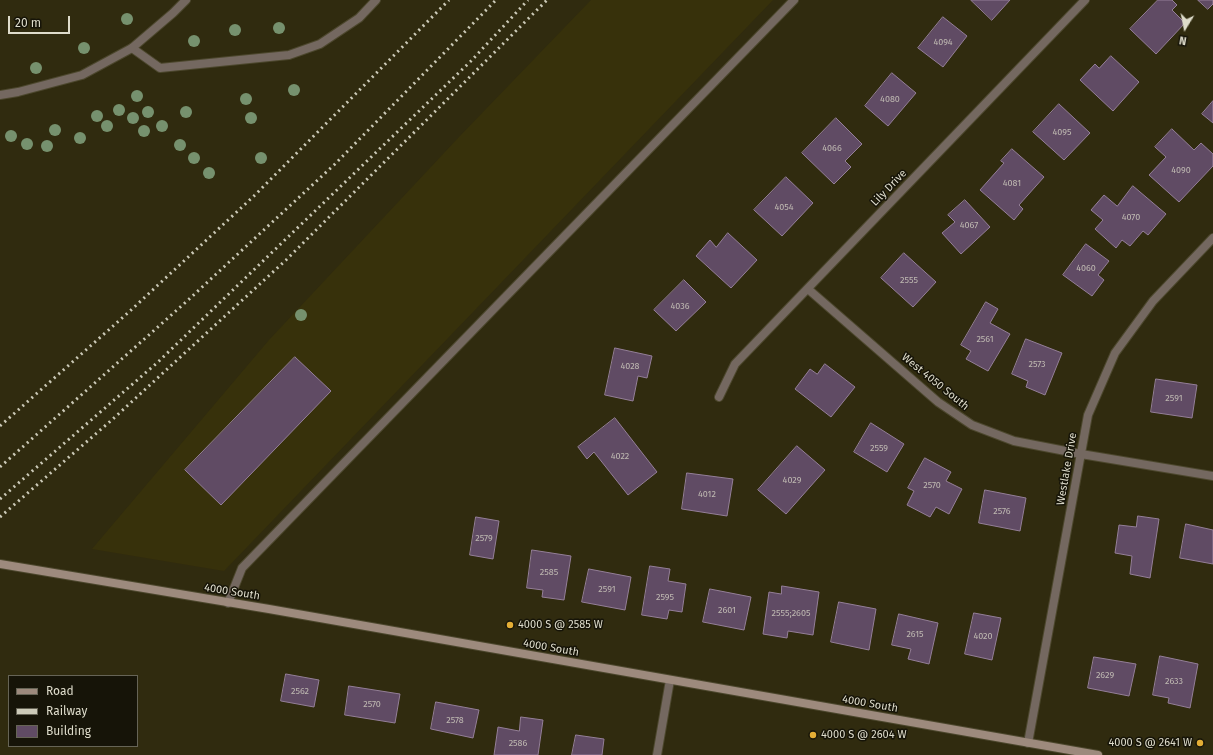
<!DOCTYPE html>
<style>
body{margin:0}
#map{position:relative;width:1213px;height:755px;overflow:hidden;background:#302b0f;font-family:"Fira Sans",sans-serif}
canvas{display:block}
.legend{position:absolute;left:8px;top:675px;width:130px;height:72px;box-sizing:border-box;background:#161408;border:1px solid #666456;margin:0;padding:5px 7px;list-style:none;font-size:12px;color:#dedccb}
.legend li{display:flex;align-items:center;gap:8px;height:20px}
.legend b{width:20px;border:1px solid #666456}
.north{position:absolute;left:1165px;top:8px;width:40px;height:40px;-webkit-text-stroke:3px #161408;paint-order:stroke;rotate:190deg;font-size:11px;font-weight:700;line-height:16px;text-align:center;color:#dedccb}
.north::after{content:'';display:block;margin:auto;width:14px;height:18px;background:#dedccb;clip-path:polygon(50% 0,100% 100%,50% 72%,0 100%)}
.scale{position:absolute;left:8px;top:16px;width:62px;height:18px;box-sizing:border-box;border:2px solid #dedccb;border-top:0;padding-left:5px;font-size:12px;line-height:14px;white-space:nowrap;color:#dedccb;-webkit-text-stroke:3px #161408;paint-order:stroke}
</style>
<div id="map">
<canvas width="1213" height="755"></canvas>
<ul class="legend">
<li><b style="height:5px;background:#9d8a7d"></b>Road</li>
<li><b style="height:5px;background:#cccab8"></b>Railway</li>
<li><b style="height:11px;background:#604b64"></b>Building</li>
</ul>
<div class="north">N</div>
<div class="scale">20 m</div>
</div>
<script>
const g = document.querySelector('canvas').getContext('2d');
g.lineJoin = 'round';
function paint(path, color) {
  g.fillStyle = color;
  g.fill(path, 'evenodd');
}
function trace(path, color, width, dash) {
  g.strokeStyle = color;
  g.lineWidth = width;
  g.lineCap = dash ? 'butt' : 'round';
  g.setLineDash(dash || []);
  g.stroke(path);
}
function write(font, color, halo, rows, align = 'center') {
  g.font = font + ' "Fira Sans",sans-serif';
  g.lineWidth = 3;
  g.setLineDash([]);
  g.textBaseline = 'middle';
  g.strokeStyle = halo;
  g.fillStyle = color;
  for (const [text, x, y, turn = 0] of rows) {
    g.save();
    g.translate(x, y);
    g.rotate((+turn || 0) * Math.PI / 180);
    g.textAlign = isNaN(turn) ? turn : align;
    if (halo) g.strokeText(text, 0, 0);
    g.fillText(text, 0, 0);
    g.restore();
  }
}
const built = new Path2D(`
 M591,0H773L224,571L92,549L269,340L459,137Z`);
const building = new Path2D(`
 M971,0H1010L992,20Z
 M1158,0H1172L1177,5L1172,10L1185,23L1156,54L1130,29Z
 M1198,0H1213V4L1208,9Z
 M943,17L967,36L943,67L918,48Z
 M1111,56L1139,82L1113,111L1080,80L1095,64L1099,68Z
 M892,73L916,93L888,126L865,106Z
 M1213,101V123L1202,114Z
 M1059,104L1090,133L1064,160L1033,132Z
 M836,118L862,144L845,161L851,167L834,184L802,153Z
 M1172,129L1194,150L1201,143L1213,154V166L1179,202L1149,175L1166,157L1155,147Z
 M1012,149L1044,177L1019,205L1023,209L1014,220L980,190L1004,163L1001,161Z
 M786,177L813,203L782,236L754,210Z
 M1133,186L1166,214L1148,235L1143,231L1130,246L1122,240L1116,248L1095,229L1103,220L1091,210L1104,195L1117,206Z
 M965,200L990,227L961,254L942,233L955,222L948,215Z
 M728,233L757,260L731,288L696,256L710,240L716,247Z
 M1086,244L1109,261L1098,275L1104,280L1092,296L1063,275Z
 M904,253L936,282L913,307L881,278Z
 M684,280L706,302L676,331L654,310Z
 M986,302L998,309L990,323L1010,334L988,371L966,359L971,351L961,345Z
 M1026,339L1062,353L1045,395L1026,387L1028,381L1012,374Z
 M615,348L652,356L647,378L638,376L633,401L605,395Z
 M295,357L331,391L221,505L185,470Z
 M825,364L855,387L831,417L795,389L810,369L817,374Z
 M1156,379L1197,385L1192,418L1151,412Z
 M615,418L657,472L628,495L594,452L587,459L578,447Z
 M871,423L904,444L887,472L854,452Z
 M797,446L825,470L786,514L758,490Z
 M925,458L951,472L946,481L962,489L949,514L936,507L930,517L907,505L914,491L908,488Z
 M687,473L733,479L727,516L682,509Z
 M985,490L1026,498L1020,531L979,523Z
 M1138,516L1159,519L1150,578L1130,574L1132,556L1115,553L1119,525L1136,527Z
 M476,517L499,521L493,559L470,555Z
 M1186,524L1213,530V564L1180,558Z
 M532,550L571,556L564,600L542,597L543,590L527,588Z
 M650,566L670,569L668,581L686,584L682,612L669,610L667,619L642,615Z
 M589,569L631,577L625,610L582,602Z
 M782,586L819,592L813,635L788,631L787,638L763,634L769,592L781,594Z
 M710,589L751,597L744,630L703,622Z
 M839,602L876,609L869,650L831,642Z
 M974,613L1001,618L992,660L965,654Z
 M899,614L938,623L929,664L908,659L911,649L892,645Z
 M1160,656L1198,664L1190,708L1168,703L1169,698L1153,695Z
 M1094,657L1136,664L1129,696L1088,688Z
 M286,674L319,680L314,707L281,701Z
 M349,686L400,694L395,723L345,715Z
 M436,702L479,710L473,738L431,729Z
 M521,717L543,720L538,755H494L498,727L519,731Z
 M576,735L604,739L602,755H572Z`);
const lane = new Path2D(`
 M132,48L160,68L289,55L320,44L359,18L376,0`);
const street = new Path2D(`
 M0,95L18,92L82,75L132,48L173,13L186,0
 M808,289L938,402L972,425L1014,441L1081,454L1213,476
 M719,397L735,364L1085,0
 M228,603L242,568L794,0
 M1028,743L1088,415L1115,353L1153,301L1213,238
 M657,755L670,680`);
const secondary = new Path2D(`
 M0,564L269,609L1098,755`);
const rail = new Path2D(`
 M0,426L130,311L255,195L449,0
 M0,467L186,302L335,164L496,0
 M0,499L158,362L471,61L528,0
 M0,517L114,418L286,260L547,0`);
const trees = [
 [127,19],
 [279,28],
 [235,30],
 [194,41],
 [84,48],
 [36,68],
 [294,90],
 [137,96],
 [246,99],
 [119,110],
 [148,112],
 [186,112],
 [97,116],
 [133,118],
 [251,118],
 [107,126],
 [162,126],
 [55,130],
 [144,131],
 [11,136],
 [80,138],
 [27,144],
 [180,145],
 [47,146],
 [194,158],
 [261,158],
 [209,173],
 [301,315]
];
const markers = [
 [510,625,4,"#e4ae35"],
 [813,735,4,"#e4ae35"],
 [1200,743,4,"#e4ae35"]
];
const numberNames = [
 ["4094",943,42],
 ["4080",890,99],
 ["4095",1062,132],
 ["4066",832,148],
 ["4090",1181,170],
 ["4081",1012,183],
 ["4054",784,207],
 ["4070",1131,217],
 ["4067",969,225],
 ["4060",1086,268],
 ["2555",909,280],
 ["4036",680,306],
 ["2561",985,339],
 ["2573",1037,364],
 ["4028",630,366],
 ["2591",1174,398],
 ["2559",879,448],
 ["4022",620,456],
 ["4029",792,480],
 ["2570",932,485],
 ["4012",707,494],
 ["2576",1002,511],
 ["2579",484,538],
 ["2585",549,572],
 ["2591",607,589],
 ["2595",665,597],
 ["2601",727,610],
 ["2555;2605",791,613],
 ["2615",915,634],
 ["4020",983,636],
 ["2629",1105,675],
 ["2633",1174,681],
 ["2562",300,691],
 ["2570",372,704],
 ["2578",455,720],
 ["2586",518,743]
];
const streetNames = [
 ["Lily Drive",889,188,-46],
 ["West 4050 South",935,382,39],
 ["Westlake Drive",1067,469,-80],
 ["4000 South",232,592,9],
 ["4000 South",551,648,10],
 ["4000 South",870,704,10]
];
const poiNames = [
 ["4000 S @ 2585 W",518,625],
 ["4000 S @ 2604 W",821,735],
 ["4000 S @ 2641 W",1192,743,"right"]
];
paint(built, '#37310b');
paint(building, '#604b64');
trace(building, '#947f98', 1);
trace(lane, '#4c472d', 10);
trace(street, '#4c472d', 10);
trace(secondary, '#4c472d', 10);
trace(lane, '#746860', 8);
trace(street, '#746860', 8);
trace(secondary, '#9d8a7d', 8);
trace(rail, '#cccab8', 3, [2, 4]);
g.fillStyle = '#76916e';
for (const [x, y] of trees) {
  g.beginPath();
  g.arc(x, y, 6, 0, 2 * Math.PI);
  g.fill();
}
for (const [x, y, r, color] of markers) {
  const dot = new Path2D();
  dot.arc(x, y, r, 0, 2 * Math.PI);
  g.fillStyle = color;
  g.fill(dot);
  trace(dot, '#161408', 1.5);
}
write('9px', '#beb8b1', null, numberNames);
write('11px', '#dedccb', '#161408', streetNames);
write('11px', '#dedccb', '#161408', poiNames, 'left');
</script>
